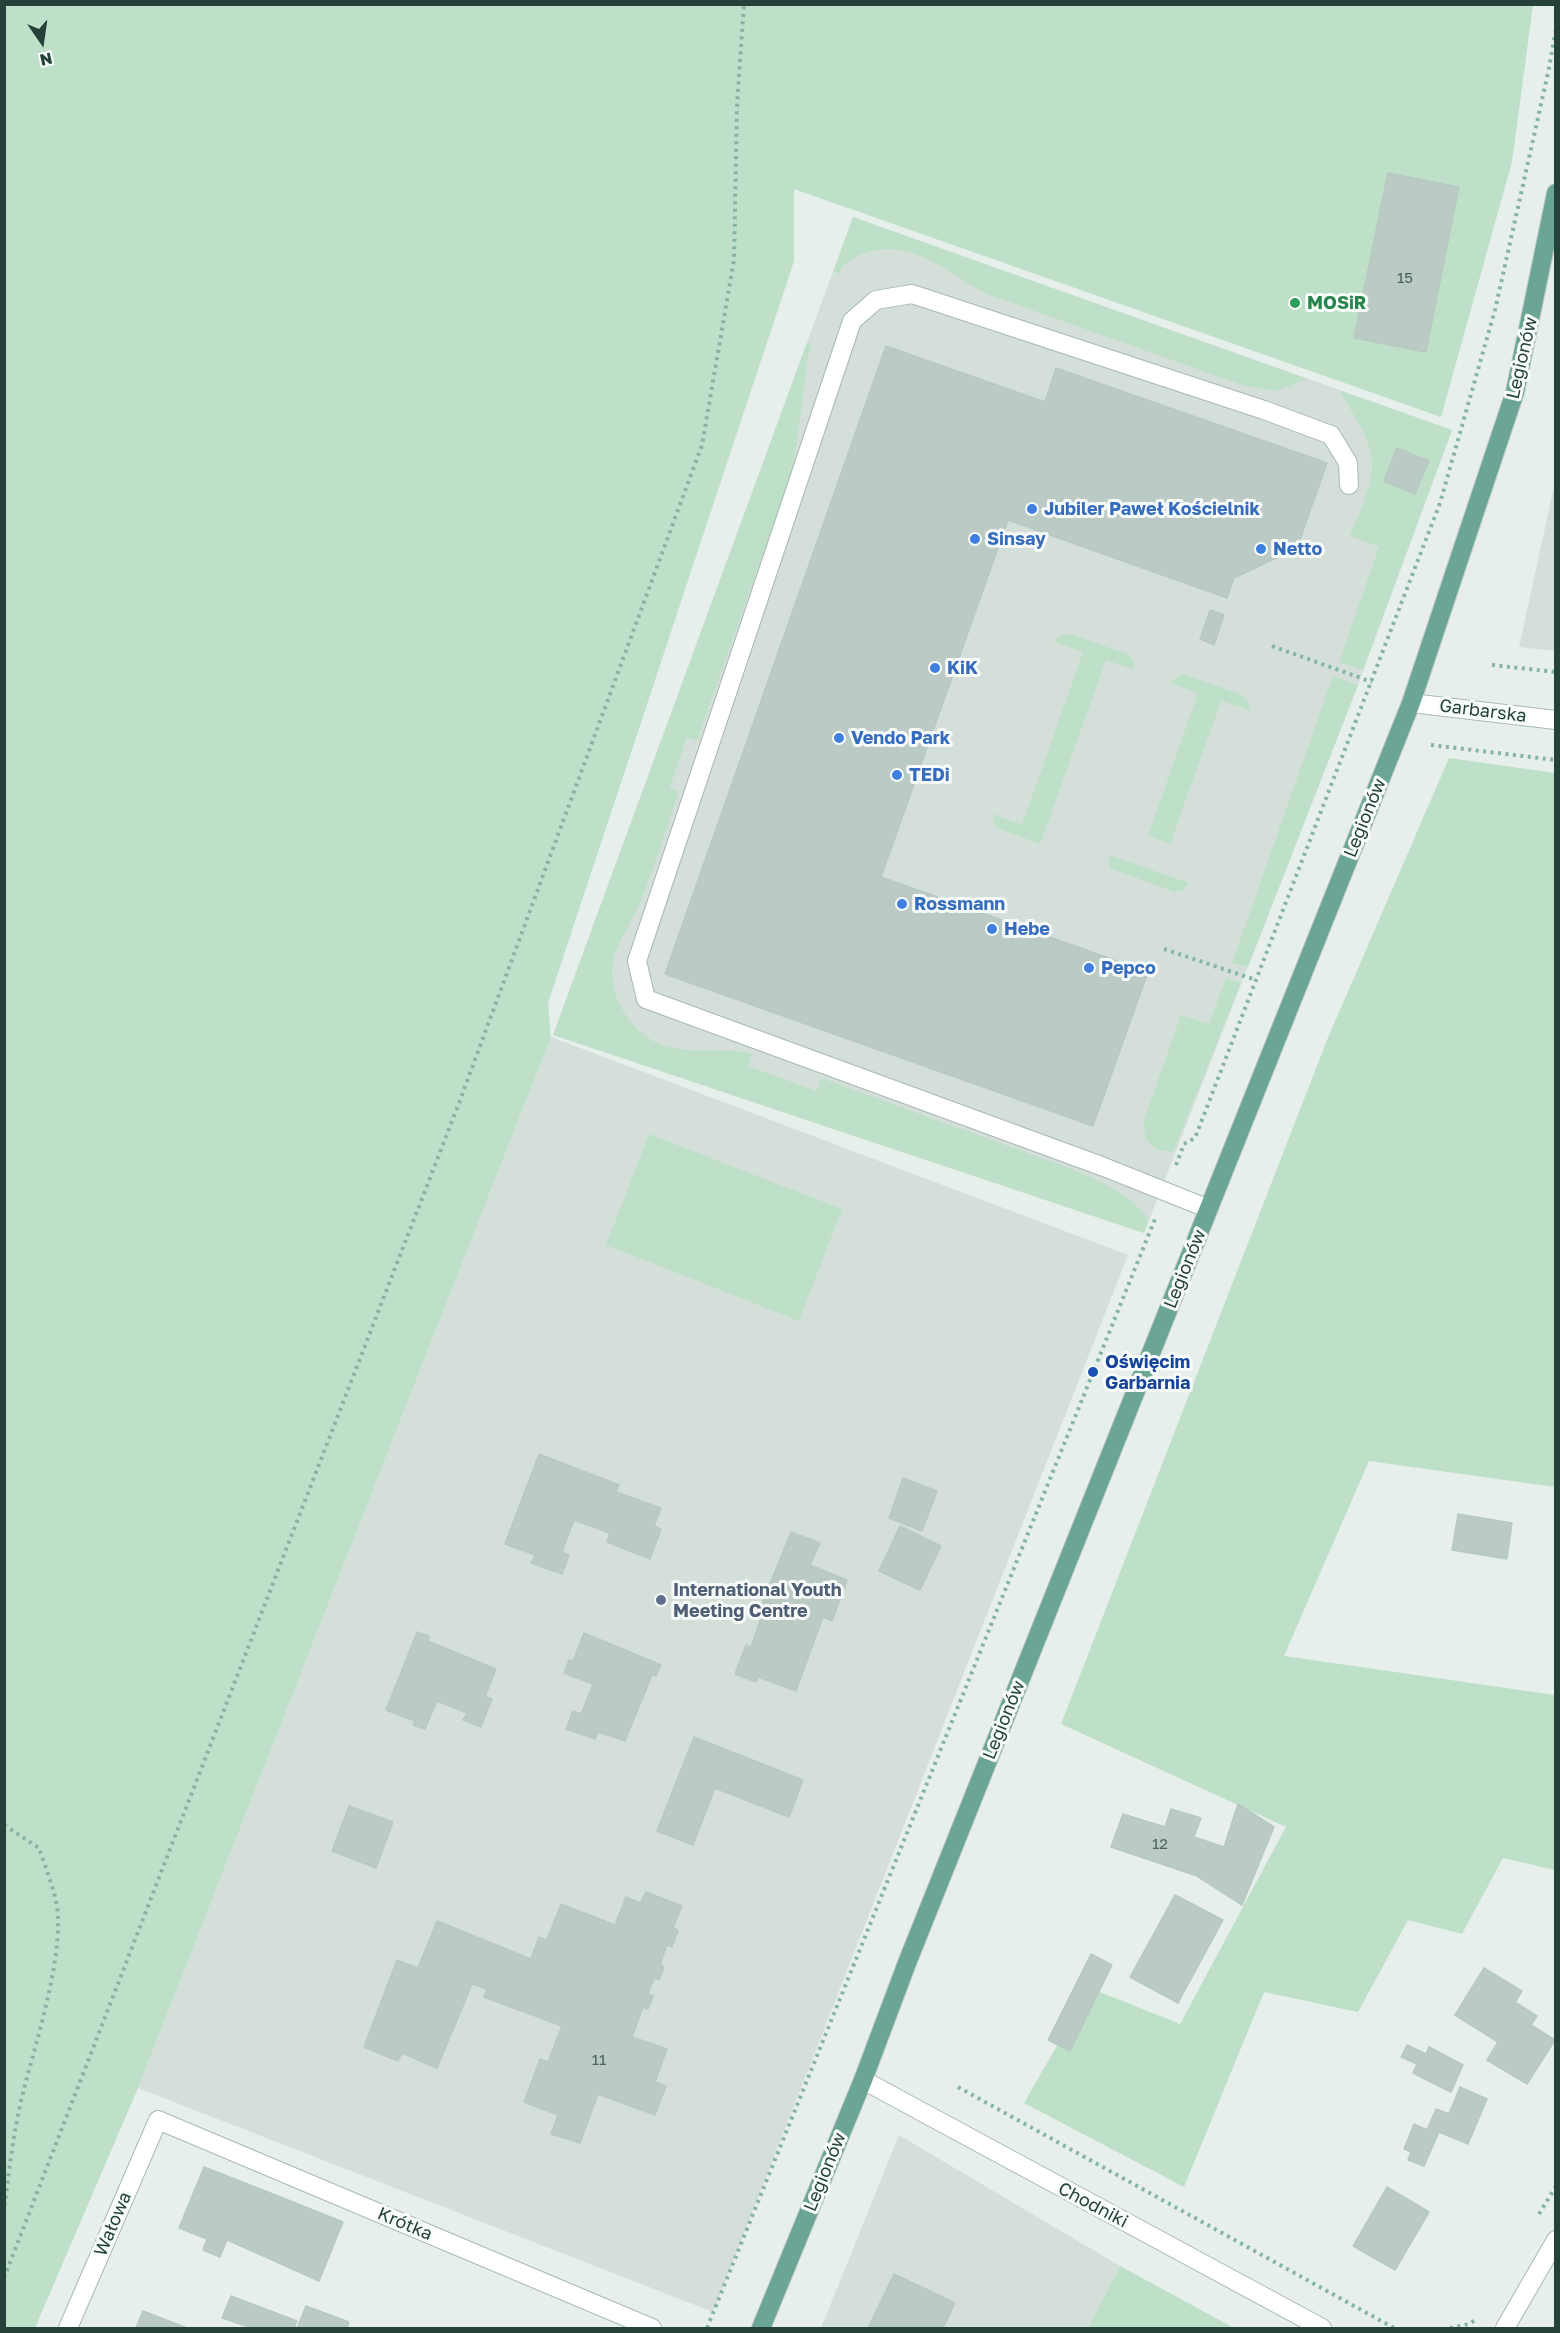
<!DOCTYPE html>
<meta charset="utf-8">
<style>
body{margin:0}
#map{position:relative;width:1560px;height:2333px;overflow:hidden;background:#e6efeb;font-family:"Golos Text",sans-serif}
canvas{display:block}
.frame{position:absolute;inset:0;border:6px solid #24423a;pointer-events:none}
.north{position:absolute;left:12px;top:12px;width:60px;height:60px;-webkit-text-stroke:4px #f7fbf9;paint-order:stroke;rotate:167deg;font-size:16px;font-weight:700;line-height:24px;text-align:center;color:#24423a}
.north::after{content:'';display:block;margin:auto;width:21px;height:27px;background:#24423a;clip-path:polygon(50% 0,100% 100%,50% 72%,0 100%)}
</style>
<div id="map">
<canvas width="1560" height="2333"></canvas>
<div class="frame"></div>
<div class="north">N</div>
</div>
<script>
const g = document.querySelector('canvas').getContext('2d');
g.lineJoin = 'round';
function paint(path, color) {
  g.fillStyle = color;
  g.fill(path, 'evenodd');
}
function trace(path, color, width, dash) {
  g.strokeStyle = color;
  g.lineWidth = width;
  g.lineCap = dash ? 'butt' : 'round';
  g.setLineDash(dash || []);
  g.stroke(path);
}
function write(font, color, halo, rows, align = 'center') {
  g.font = font + ' "Golos Text",sans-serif';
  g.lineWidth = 6;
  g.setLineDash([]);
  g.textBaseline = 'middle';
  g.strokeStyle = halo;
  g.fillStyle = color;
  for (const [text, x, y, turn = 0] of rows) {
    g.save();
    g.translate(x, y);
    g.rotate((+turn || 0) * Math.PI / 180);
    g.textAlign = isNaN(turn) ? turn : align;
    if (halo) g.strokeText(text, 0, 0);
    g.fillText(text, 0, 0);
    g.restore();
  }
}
const built = new Path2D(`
 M853,217L1452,430L1358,685L1144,1233L553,1035Z
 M1555,482V651L1519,647Z
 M551,1037L1128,1255L713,2312L138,2088Z
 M899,2135L1120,2266L1088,2328H821Z`);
const green = new Path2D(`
 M5,5H1533L1512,162L1441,417L794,189V261L548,1003L551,1037L138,2088L35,2328H5Z
 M853,217L1308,379L1275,391L1242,385L987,294C947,274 912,236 863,254C852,258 843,263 839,274L833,272Z
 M807,343L812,344L808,356L795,456L788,483L697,741L687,737L670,787L679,791C666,828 655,866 640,903C632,921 620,938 614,956C605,992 629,1032 662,1045C690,1055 723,1046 752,1054L748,1066L817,1091L821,1078L1074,1170C1097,1180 1137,1197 1148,1221L1144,1233L553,1035Z
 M1339,390L1452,430L1363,670L1339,662L1379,547L1350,536C1360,511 1376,481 1371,454C1366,431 1350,410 1339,390Z
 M1071,634L1127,654L1133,660L1135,670L1106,660L1040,844L997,828L993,821V814L1022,825L1083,652L1054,642L1061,635Z
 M1183,674L1242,695L1248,701L1250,710L1221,701L1170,844L1148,836L1198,693L1169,682Z
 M1333,676L1358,685L1248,967L1232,963Z
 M1449,758L1555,773V1487L1369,1461L1284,1656L1555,1695V1870L1503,1858L1462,1934L1408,1920L1358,2012L1264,1992L1184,2187L1024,2103L1090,1988L1180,2024L1286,1827L1061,1724L1327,1040Z
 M1109,855L1189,883L1183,890L1175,892L1112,869L1109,863Z
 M1226,978L1241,983L1173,1152L1158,1150L1145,1139L1144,1120L1181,1015L1209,1024Z
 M649,1134L842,1209L799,1321L606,1245Z
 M1120,2266L1234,2328H1088Z`);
const building = new Path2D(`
 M1388,173L1459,187L1426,352L1354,338Z
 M886,346L1045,402L1056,368L1327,463L1297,548L1286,544L1272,550L1276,558L1255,568L1251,561L1238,567L1227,598L1008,520L881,877L1148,972L1093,1126L665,974Z
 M1397,448L1429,461L1415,494L1384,481Z
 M1286,544L1297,548L1276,558L1272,550Z
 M1251,561L1255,568L1234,578L1238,567Z
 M1210,610L1224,615L1214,645L1200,639Z
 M539,1454L619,1485L616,1492L661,1508L654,1526L661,1529L650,1559L607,1542L610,1533L574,1520L562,1552L569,1555L562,1574L531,1563L535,1555L505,1544Z
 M903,1478L937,1491L922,1531L889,1518Z
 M1458,1514L1512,1523L1507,1559L1452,1550Z
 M900,1526L941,1546L920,1590L879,1571Z
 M791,1532L820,1543L810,1565L847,1580L832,1621L823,1617L796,1691L758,1677L756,1682L735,1674L746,1645L751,1647L761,1618L757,1616Z
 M417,1632L429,1636L428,1641L496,1669L485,1697L492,1699L481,1727L463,1720L467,1713L437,1701L425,1729L413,1725L415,1721L386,1710Z
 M584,1633L661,1665L656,1676L652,1675L625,1741L598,1732L595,1739L566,1729L573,1711L581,1714L593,1684L564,1673L569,1660L573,1661Z
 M694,1737L803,1780L789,1817L715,1788L693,1845L657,1831Z
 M1238,1804L1274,1827L1242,1905L1197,1876L1209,1842L1224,1847Z
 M349,1806L393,1822L376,1868L332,1851Z
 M1171,1809L1201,1818L1194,1837L1209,1842L1197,1876L1111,1847L1123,1814L1165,1827Z
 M646,1892L682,1906L673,1928L678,1930L672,1947L667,1945L660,1965L664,1967L659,1980L654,1978L648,1994L653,1996L648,2009L643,2007L632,2037L667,2049L655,2082L666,2086L655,2115L598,2094L580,2143L551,2134L558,2115L524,2102L540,2059L548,2062L562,2026L484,1997L487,1989L472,1984L437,2068L402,2053L398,2061L364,2047L397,1960L418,1968L437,1921L531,1959L539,1937L547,1940L561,1904L615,1925L626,1897L640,1903Z
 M1175,1895L1223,1920L1178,2003L1130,1977Z
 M1091,1954L1112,1965L1070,2051L1048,2040Z
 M1484,1968L1522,1991L1509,2012L1514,2016L1498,2042L1455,2015Z
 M1515,2002L1537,2016L1531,2025L1555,2040L1527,2084L1487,2060L1514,2016L1509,2012Z
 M1407,2045L1426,2054L1429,2047L1463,2065L1451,2092L1413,2073L1417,2064L1401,2057Z
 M1460,2087L1487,2099L1468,2144L1439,2132L1424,2166L1408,2160L1411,2152L1404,2149L1414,2124L1427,2130L1436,2109L1449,2114Z
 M204,2167L273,2194L250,2250L227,2240L220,2257L203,2250L207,2239L179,2228Z
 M1387,2187L1429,2212L1395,2270L1353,2246Z
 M273,2194L343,2222L319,2281L250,2250Z
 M894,2274L955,2303L943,2328H868Z
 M231,2296L297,2321L294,2328H252L222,2318Z
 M306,2306L349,2322L347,2328H297Z
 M143,2311L187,2328H136Z`);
const path = new Path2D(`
 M1272,646L1372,682
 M1492,665L1556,672
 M1431,745L1556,760
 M1164,949L1256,980
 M1176,1165L1184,1144L1195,1138L1440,503L1495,310L1548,73L1556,29
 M4,1825L39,1848C46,1870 58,1896 58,1919C59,1969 38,2036 25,2085C14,2126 9,2170 4,2212
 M958,2087L1394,2328
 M1539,2214L1556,2186
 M4,2278L459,1103L702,445L734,260L737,105L744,4
 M707,2328L1155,1219
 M1450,2328L1469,2324L1475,2320`);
const service = new Path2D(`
 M1209,1209L1104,1167L646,999L637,961L852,321L876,300L912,294L1264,410L1331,435L1348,463L1349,485`);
const minor = new Path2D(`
 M1411,703L1556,720
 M863,2080L1322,2328
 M68,2328L158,2120L652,2328
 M1505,2328L1556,2240`);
const primary = new Path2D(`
 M761,2328L863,2080L907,1963L1411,703L1515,392L1556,193`);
const markers = [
 [1295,303,6,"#2e9e5b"],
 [1032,509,6,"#3f7fe0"],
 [975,539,6,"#3f7fe0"],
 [1261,549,6,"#3f7fe0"],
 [935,668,6,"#3f7fe0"],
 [839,738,6,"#3f7fe0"],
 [897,775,6,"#3f7fe0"],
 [902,904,6,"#3f7fe0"],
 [992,929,6,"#3f7fe0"],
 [1089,968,6,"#3f7fe0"],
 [1093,1372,6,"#1a4fb4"],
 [661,1600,6,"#5c6f8a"]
];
const numberNames = [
 ["15",1405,278],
 ["12",1160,1844],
 ["11",599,2060]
];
const leisureNames = [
 ["MOSiR",1307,303]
];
const streetNames = [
 ["Legionów",1522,358,-77],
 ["Garbarska",1483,711,7],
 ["Legionów",1365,818,-68],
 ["Legionów",1185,1269,-68],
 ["Legionów",1004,1720,-68],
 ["Legionów",825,2172,-68],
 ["Chodniki",1093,2205,28],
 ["Wałowa",113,2224,-67],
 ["Krótka",405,2224,23]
];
const shopNames = [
 ["Jubiler Paweł Kościelnik",1044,509],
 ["Sinsay",987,539],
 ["Netto",1273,549],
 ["KiK",947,668],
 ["Vendo Park",851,738],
 ["TEDi",909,775],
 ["Rossmann",914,904],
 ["Hebe",1004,929],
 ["Pepco",1101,968]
];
const transitNames = [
 ["Oświęcim",1105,1362],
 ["Garbarnia",1105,1383]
];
const serviceNames = [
 ["International Youth",673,1590],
 ["Meeting Centre",673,1611]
];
paint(built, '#d4dfda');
paint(green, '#bfe0c8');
paint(building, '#bbcac4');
trace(building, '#b8c9c2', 1.5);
trace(service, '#a8b8b2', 20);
trace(minor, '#a8b8b2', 20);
trace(primary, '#c2cac8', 20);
trace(path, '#86b3a5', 4, [3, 4.5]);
trace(service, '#fff', 18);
trace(minor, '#fff', 18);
trace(primary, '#6aa596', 18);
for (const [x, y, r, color] of markers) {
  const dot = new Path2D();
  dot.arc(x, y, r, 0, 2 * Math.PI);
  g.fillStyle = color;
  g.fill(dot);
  trace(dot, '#f7fbf9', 2);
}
write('15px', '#4a645c', null, numberNames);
write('bold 18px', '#27864d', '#f7fbf9', leisureNames, 'left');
write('18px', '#24423a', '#f7fbf9', streetNames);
write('bold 18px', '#366cbe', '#f7fbf9', shopNames, 'left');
write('bold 18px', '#164399', '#f7fbf9', transitNames, 'left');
write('bold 18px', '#4e5e75', '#f7fbf9', serviceNames, 'left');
</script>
